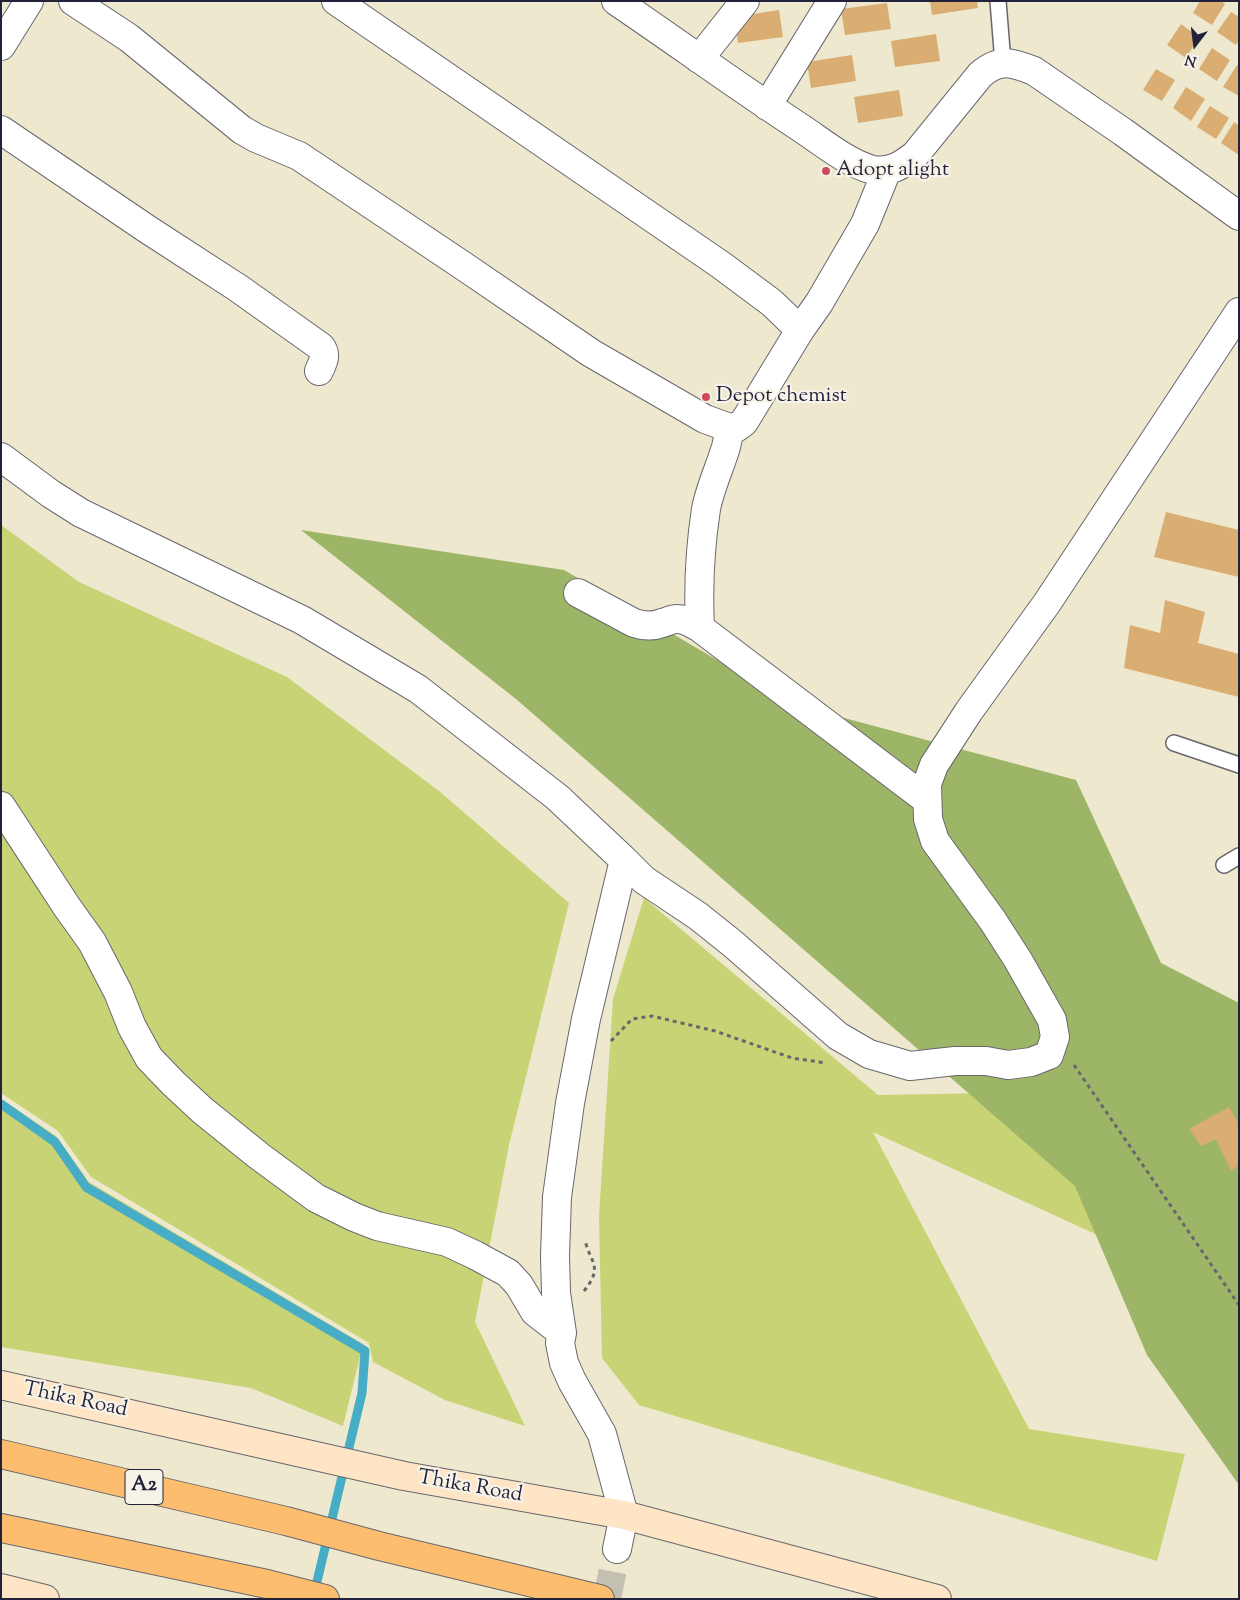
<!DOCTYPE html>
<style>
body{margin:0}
#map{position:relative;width:1240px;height:1600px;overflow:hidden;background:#ede8ce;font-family:"Sorts Mill Goudy",serif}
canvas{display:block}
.frame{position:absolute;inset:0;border:2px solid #22223b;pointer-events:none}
.north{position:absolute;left:1170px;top:20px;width:50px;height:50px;-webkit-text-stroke:4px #f7f3e8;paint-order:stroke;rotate:195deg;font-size:14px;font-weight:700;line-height:20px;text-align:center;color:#22223b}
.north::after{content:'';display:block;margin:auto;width:18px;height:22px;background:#22223b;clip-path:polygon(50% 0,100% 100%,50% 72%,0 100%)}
</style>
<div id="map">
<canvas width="1240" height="1600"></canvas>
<div class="frame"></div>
<div class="north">N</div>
</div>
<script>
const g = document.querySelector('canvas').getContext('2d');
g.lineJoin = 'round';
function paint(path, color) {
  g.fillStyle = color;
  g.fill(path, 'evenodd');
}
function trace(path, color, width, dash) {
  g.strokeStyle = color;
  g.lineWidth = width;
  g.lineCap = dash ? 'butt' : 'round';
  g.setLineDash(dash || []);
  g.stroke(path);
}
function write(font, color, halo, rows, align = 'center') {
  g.font = font + ' "Sorts Mill Goudy",serif';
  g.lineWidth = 4.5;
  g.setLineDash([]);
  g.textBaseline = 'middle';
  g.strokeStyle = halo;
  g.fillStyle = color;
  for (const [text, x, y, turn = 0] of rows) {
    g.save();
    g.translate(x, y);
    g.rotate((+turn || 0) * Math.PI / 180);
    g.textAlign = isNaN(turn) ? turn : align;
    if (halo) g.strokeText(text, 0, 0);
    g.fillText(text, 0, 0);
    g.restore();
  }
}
const green = new Path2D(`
 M1,525L79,582L287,677L439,791L569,903L509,1145L475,1322L525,1426L445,1400L373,1362L369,1343L91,1177L58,1131L1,1093Z
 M644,898L878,1095L1055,1092L1165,1266L873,1132L1029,1429L1185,1454L1157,1561L639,1405L602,1358L599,1216L613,999Z
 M1,1099L56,1136L89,1182L363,1344L343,1426L251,1388L1,1347Z`);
const forest = new Path2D(`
 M301,530L564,570L792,704L1076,780L1161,963L1239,1003V1485L1147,1355L1075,1186L516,699Z`);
const stream = new Path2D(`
 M1,1104L55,1142L86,1187L365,1351L362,1393L314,1594`);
const building = new Path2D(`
 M930,1H977L978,8L932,15Z
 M1200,1H1221L1225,4L1212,25L1193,13Z
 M887,3L891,29L845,35L841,9Z
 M779,10L783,37L738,43L734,17Z
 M1231,12L1239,17V40L1236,45L1217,32Z
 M1181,24L1199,37L1186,58L1167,45Z
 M936,34L940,61L895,67L891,41Z
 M1212,48L1230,60L1217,81L1199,69Z
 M852,55L856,81L811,88L807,62Z
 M1237,65L1239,67V96L1223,87Z
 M1156,69L1175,80L1162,101L1143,90Z
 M1186,87L1205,99L1191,121L1173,108Z
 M899,90L903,116L858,123L854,97Z
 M1210,106L1229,118L1216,139L1197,127Z
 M1234,122L1239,126V155L1221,143Z
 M1166,512L1239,530V577L1154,557Z
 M1165,600L1205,612L1198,643L1239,654V697L1124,668L1130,625L1160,633Z
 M1229,1107L1239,1124V1165L1231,1171L1216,1139L1201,1146L1189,1129Z`);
const streetTunnel = new Path2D(`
 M607,1599L617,1549`);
const path = new Path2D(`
 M611,1041L632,1019L652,1016L715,1031L792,1058L826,1063
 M1074,1065L1239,1305
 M584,1291C604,1266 590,1263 585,1240`);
const lane = new Path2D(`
 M998,1L1003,63
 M1174,743L1239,765
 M1224,865L1239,856`);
const street = new Path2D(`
 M73,1L129,38L242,130L256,138L299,156L462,265L591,353L705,419L727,427L736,428L744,422L800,330L819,303L865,224L887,170
 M336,1L721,265L772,303L800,330
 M616,1C678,43 738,87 801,128C822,142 849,164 873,170C890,173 902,165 915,155L980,75C999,58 1012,62 1034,71L1123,132L1239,216
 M1,46L29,1
 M699,59L745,1
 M767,106L832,1
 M1,130L147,229L238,288L321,347C327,355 323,362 319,371
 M1,457L51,494L81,513L302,620L418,689L557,797L624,860L586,1019L570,1103L557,1197L555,1256L556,1293L562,1333L560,1343L564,1363L572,1381L602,1434L624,1515L617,1549
 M578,593L634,623C643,626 652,627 662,623C667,622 671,619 677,619C686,619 693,624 700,628L927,800
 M700,628C698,588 700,548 706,509C710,488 720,467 726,447L728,438L727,427
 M1,806L67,907L92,942L118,992L132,1027L149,1058L173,1083L202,1110L259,1156L316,1198L354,1217L377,1226L447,1242L475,1255L508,1273L519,1285L535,1312L562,1333
 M624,860L644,880L698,916L733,944L838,1036L869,1054L910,1066L955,1061H986L1008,1065L1031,1062L1049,1055L1055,1037L1052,1020L1018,960L993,921L935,841L928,819L927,784L934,765L969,711L1047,603L1239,312`);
const secondary = new Path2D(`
 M1,1385L404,1476L624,1515L937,1599
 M1,1588L45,1599`);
const highway = new Path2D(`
 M1,1454L286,1521L379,1546L600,1599
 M1,1528L267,1584L325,1599`);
const markers = [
 [826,171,5,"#d1495b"],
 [706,397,5,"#d1495b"]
];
const shields = [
 [144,1487,38]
];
const shieldNames = [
 ["A2",144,1487]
];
const poiNames = [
 ["Adopt alight",836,171],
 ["Depot chemist",716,397]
];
const streetNames = [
 ["Thika Road",75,1401,12],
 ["Thika Road",470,1488,10]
];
paint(green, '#c7d374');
paint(forest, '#9db566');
trace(stream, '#47adc6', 9);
paint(building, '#daae72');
trace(streetTunnel, '#c4c0b1', 28, [28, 14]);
trace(lane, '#69676e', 18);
trace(street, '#69676e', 30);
trace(secondary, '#69676e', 30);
trace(highway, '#69676e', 30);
trace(path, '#69676e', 3, [4, 4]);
trace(lane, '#fff', 15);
trace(street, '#fff', 28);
trace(secondary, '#fee5c5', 28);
trace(highway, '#fcbd6f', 28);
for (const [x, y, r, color] of markers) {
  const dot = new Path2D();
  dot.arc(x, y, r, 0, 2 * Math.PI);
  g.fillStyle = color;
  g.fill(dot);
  trace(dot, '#f7f3e8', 2);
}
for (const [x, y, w] of shields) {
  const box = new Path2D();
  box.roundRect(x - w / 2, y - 17.5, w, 35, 4);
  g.fillStyle = '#f7f3e8';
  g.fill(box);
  trace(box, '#22223b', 1);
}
write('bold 20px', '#22223b', null, shieldNames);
write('21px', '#22223b', '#f7f3e8', poiNames, 'left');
write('21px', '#22223b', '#f7f3e8', streetNames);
</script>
